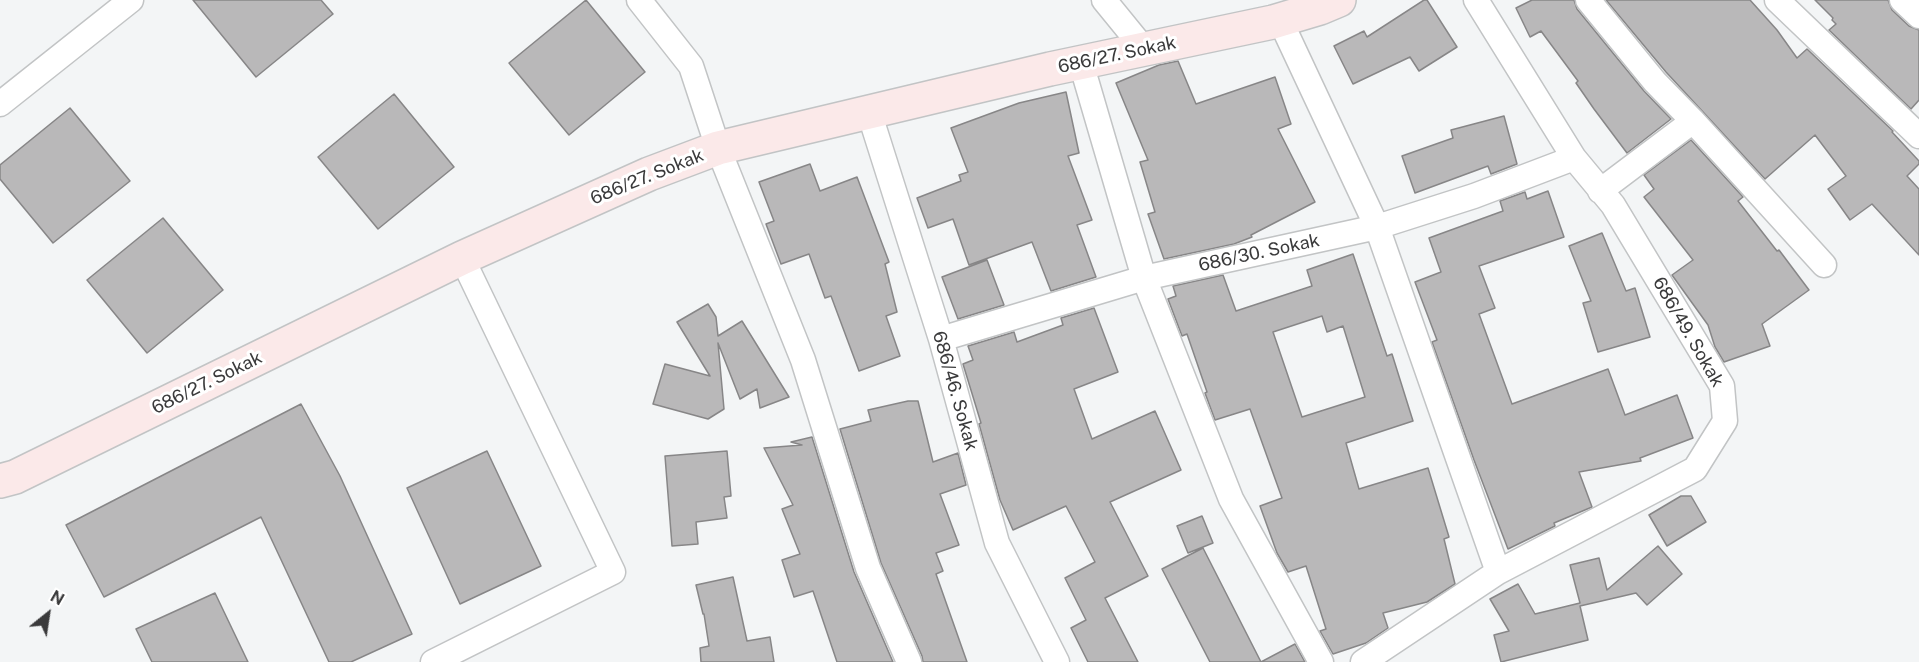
<!DOCTYPE html>
<style>
body{margin:0}
#map{position:relative;width:1919px;height:662px;overflow:hidden;background:#f3f5f6;font-family:"Public Sans",sans-serif}
canvas{display:block}
.north{position:absolute;left:18px;top:584px;width:60px;height:60px;-webkit-text-stroke:4px #fff;paint-order:stroke;rotate:30deg;font-size:16px;font-weight:700;line-height:24px;text-align:center;color:#3a3a3b}
.north::after{content:'';display:block;margin:auto;width:21px;height:27px;background:#3a3a3b;clip-path:polygon(50% 0,100% 100%,50% 72%,0 100%)}
</style>
<div id="map">
<canvas width="1919" height="662"></canvas>
<div class="north">N</div>
</div>
<script>
const g = document.querySelector('canvas').getContext('2d');
g.lineJoin = 'round';
function paint(path, color) {
  g.fillStyle = color;
  g.fill(path, 'evenodd');
}
function trace(path, color, width, dash) {
  g.strokeStyle = color;
  g.lineWidth = width;
  g.lineCap = dash ? 'butt' : 'round';
  g.setLineDash(dash || []);
  g.stroke(path);
}
function write(font, color, halo, rows, align = 'center') {
  g.font = font + ' "Public Sans",sans-serif';
  g.lineWidth = 6;
  g.setLineDash([]);
  g.textBaseline = 'middle';
  g.strokeStyle = halo;
  g.fillStyle = color;
  for (const [text, x, y, turn = 0] of rows) {
    g.save();
    g.translate(x, y);
    g.rotate((+turn || 0) * Math.PI / 180);
    g.textAlign = isNaN(turn) ? turn : align;
    if (halo) g.strokeText(text, 0, 0);
    g.fillText(text, 0, 0);
    g.restore();
  }
}
const building = new Path2D(`
 M193,0H321L333,14L256,77Z
 M586,0L645,72L569,135L509,63Z
 M1424,0H1427L1457,47L1419,71L1410,57L1353,84L1334,46L1364,31L1367,37Z
 M1532,0H1574L1577,9L1644,91L1671,119L1627,153L1594,109L1576,83L1578,81L1541,31L1530,37L1516,8Z
 M1606,0H1750L1777,30L1797,58L1807,49L1893,131L1892,132L1919,161V164L1907,176L1919,189V255L1872,204L1850,220L1828,189L1846,176L1815,135L1765,179L1666,72Z
 M1815,0H1888L1892,10L1909,26L1919,30V100L1911,109L1829,30L1836,24L1832,20L1833,18Z
 M1178,61L1196,104L1275,77L1291,124L1278,129L1315,202L1251,235L1252,237L1234,244L1164,259L1148,214L1155,212L1140,162L1148,160L1116,83L1159,65Z
 M1066,92L1079,153L1068,156L1092,220L1077,225L1096,277L1051,291L1032,242L969,265L953,219L928,228L917,198L961,181L959,175L968,172L951,128L1019,103Z
 M394,94L454,167L378,229L318,157Z
 M70,108L130,181L53,243L0,179V165Z
 M1504,116L1517,164L1491,174L1488,166L1415,193L1402,156L1453,138L1451,130Z
 M1691,140L1743,197L1738,201L1777,251L1779,250L1809,290L1762,324L1770,346L1724,362L1715,347L1708,325L1672,275L1693,260L1644,197L1654,189L1644,175Z
 M810,164L820,191L857,177L889,262L885,264L897,312L886,316L900,356L859,371L831,296L825,298L809,254L781,264L766,224L774,221L759,182Z
 M1548,191L1564,237L1479,266L1495,308L1479,314L1512,404L1608,369L1625,415L1677,395L1693,438L1640,458L1641,461L1579,472L1592,507L1554,523L1555,526L1508,549L1474,460L1432,342L1437,340L1415,282L1441,272L1429,238L1503,211L1500,201L1525,192L1527,199Z
 M163,218L223,290L147,353L87,280Z
 M1602,233L1626,291L1635,288L1650,337L1598,352L1583,303L1591,301L1569,246Z
 M1353,254L1387,356L1392,354L1413,421L1346,443L1359,489L1428,468L1449,537L1444,539L1455,584L1427,602L1383,613L1388,628L1366,643L1333,654L1320,631L1326,629L1306,566L1288,572L1277,553L1260,506L1282,498L1250,409L1215,420L1205,393L1207,392L1187,334L1182,336L1168,299L1176,296L1173,286L1223,275L1236,311L1312,286L1307,270ZM1322,316L1327,332L1343,326L1365,397L1302,417L1273,332Z
 M987,260L1004,305L958,319L942,277Z
 M708,304L716,317L718,336L742,321L789,397L760,408L757,389L740,399L718,343L724,409L708,419L653,404L665,364L710,376L677,322Z
 M1094,308L1118,372L1074,389L1092,439L1155,411L1181,470L1110,502L1148,576L1105,598L1138,662H1088L1071,628L1086,620L1065,578L1095,562L1066,506L1013,530L1000,500L979,424L981,423L963,364L973,360L968,346L1014,332L1017,342L1063,325L1061,318Z
 M908,401H918L933,462L958,453L966,485L940,494L959,545L936,553L943,571L936,574L967,662H923L922,656L881,563L840,429L871,421L868,410Z
 M301,404L340,476L412,634L351,662H329L261,517L104,597L66,525Z
 M812,437L854,572L893,662H837L813,591L794,597L782,560L800,554L782,509L793,505L764,448L802,445L791,442Z
 M487,451L541,566L460,604L407,488Z
 M727,451L731,496L724,497L727,518L696,522L698,544L672,546L665,456Z
 M1681,496H1691L1706,522L1667,546L1649,515Z
 M1202,516L1213,543L1188,553L1177,526Z
 M1658,546L1682,574L1647,605L1636,593L1580,606L1588,640L1501,662L1494,635L1509,631L1490,599L1518,584L1535,614L1580,603L1570,565L1599,558L1607,590Z
 M1203,548L1261,662L1295,644L1305,662H1210L1162,569Z
 M733,577L747,641L770,637L774,662H701L700,648L709,646L704,614H703L696,585Z
 M215,593L248,662H152L136,629Z`);
const street = new Path2D(`
 M639,0L691,66L718,148L803,360L868,568L909,662
 M1104,0L1144,49
 M1588,0L1655,82L1693,121L1824,265
 M1777,0L1919,136
 M1902,0L1919,16
 M1280,20L1377,227L1498,572
 M1081,63L1144,278L1231,499L1321,662
 M0,104L131,0
 M869,112L941,339L997,543L1057,662
 M1600,191L1693,121
 M941,339L1144,278L1377,227L1474,196L1574,158
 M433,662L613,572L462,258
 M1363,662L1498,572L1695,469L1725,421L1722,386L1613,205L1574,158L1476,0`);
const secondary = new Path2D(`
 M0,481L15,477L462,258L649,174L718,148L1050,69L1273,22L1320,8L1339,0`);
const streetNames = [
 ["686/27. Sokak",1117,55,-12],
 ["686/27. Sokak",647,177,-22],
 ["686/30. Sokak",1259,253,-12],
 ["686/49. Sokak",1688,332,60],
 ["686/27. Sokak",207,383,-26],
 ["686/46. Sokak",955,391,74]
];
paint(building, '#b9b8b9');
trace(building, '#878687', 1.5);
trace(street, '#c2c4c5', 27);
trace(secondary, '#c2c4c5', 36);
trace(street, '#fff', 24);
trace(secondary, '#fbe9e9', 33);
write('18px', '#3a3a3b', '#fff', streetNames);
</script>
